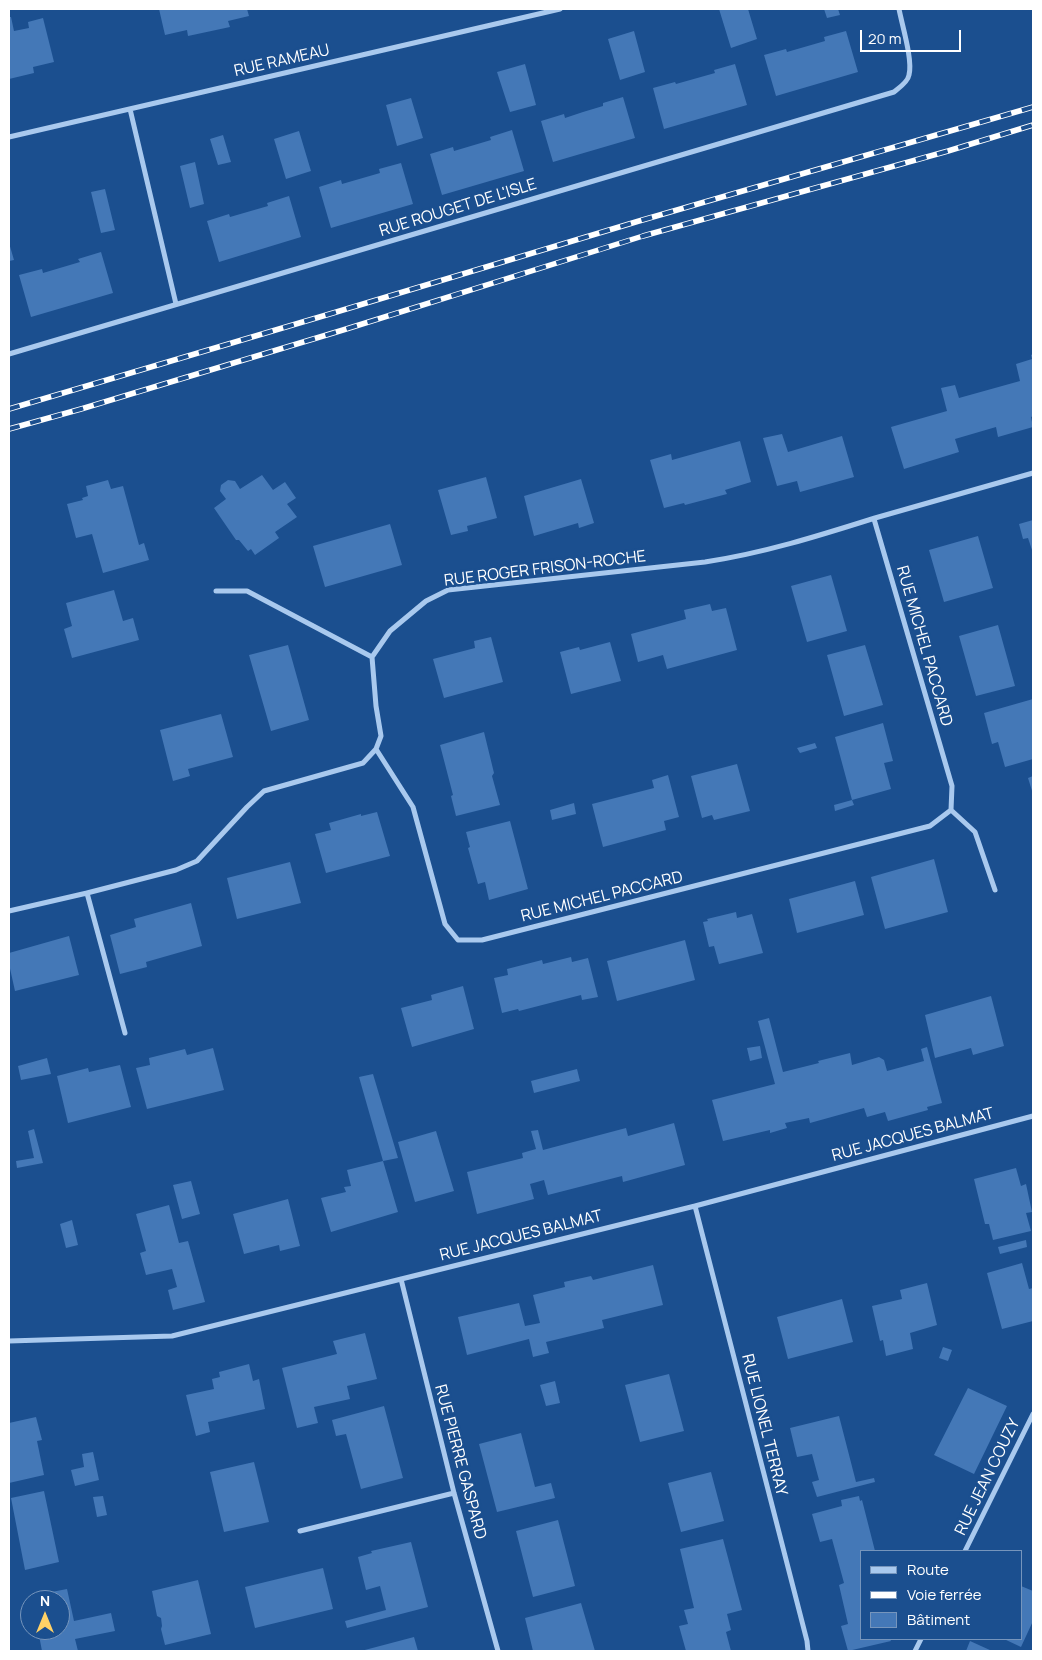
<!DOCTYPE html>
<meta charset="utf-8">
<style>
body{margin:0}
#map{position:relative;width:1042px;height:1660px;overflow:hidden;background:#1b4f8f;font-family:Manrope,sans-serif}
canvas{display:block}
.frame{position:absolute;inset:0;border:10px solid #fff;pointer-events:none}
.legend{position:absolute;left:860px;top:1550px;width:162px;height:90px;box-sizing:border-box;background:#1b4f8f;border:1px solid #7695bc;margin:0;padding:6px 9px;list-style:none;font-size:15px;color:#fff}
.legend li{display:flex;align-items:center;gap:10px;height:25px}
.legend b{width:25px;border:1px solid #7695bc}
.north{position:absolute;left:20px;top:1590px;width:50px;height:50px;box-sizing:border-box;background:#1b4f8f;border:1px solid #7695bc;border-radius:50%;rotate:0deg;font-size:14px;font-weight:700;line-height:20px;text-align:center;color:#fff}
.north::after{content:'';display:block;margin:auto;width:18px;height:22px;background:#ffd166;clip-path:polygon(50% 0,100% 100%,50% 72%,0 100%)}
.scale{position:absolute;left:860px;top:30px;width:101px;height:22px;box-sizing:border-box;border:2px solid #fff;border-top:0;padding-left:6px;font-size:15px;line-height:18px;white-space:nowrap;color:#fff;-webkit-text-stroke:4px #1b4f8f;paint-order:stroke}
</style>
<div id="map">
<canvas width="1042" height="1660"></canvas>
<div class="frame"></div>
<ul class="legend">
<li><b style="height:6px;background:#a9c9ee"></b>Route</li>
<li><b style="height:6px;background:#fff"></b>Voie ferrée</li>
<li><b style="height:14px;background:#4478b7"></b>Bâtiment</li>
</ul>
<div class="north">N</div>
<div class="scale">20 m</div>
</div>
<script>
const g = document.querySelector('canvas').getContext('2d');
g.lineJoin = 'round';
function paint(path, color) {
  g.fillStyle = color;
  g.fill(path, 'evenodd');
}
function trace(path, color, width, dash) {
  g.strokeStyle = color;
  g.lineWidth = width;
  g.lineCap = dash ? 'butt' : 'round';
  g.setLineDash(dash || []);
  g.stroke(path);
}
function write(font, color, halo, rows, align = 'center') {
  g.font = font + ' Manrope,sans-serif';
  g.lineWidth = 5;
  g.setLineDash([]);
  g.textBaseline = 'middle';
  g.strokeStyle = halo;
  g.fillStyle = color;
  for (const [text, x, y, turn = 0] of rows) {
    g.save();
    g.translate(x, y);
    g.rotate((+turn || 0) * Math.PI / 180);
    g.textAlign = isNaN(turn) ? turn : align;
    if (halo) g.strokeText(text, 0, 0);
    g.fillText(text, 0, 0);
    g.restore();
  }
}
const building = new Path2D(`
 M159,9H247L249,16L228,21L230,27L188,36L187,30L165,35Z
 M719,9H748L757,39L731,48Z
 M824,9H838L840,15L827,18Z
 M9,17H11L14,31L29,28L28,22L43,18L54,62L33,67L34,73L9,79Z
 M634,31L645,72L620,80L608,39Z
 M846,31L858,72L776,96L764,55L786,49L787,52L825,41L824,37Z
 M525,64L536,105L510,112L497,72Z
 M735,64L747,105L664,129L653,88L675,82L676,84L715,73L714,70Z
 M623,97L635,138L553,162L541,121L564,114L565,118L583,112L603,106V103Z
 M411,98L423,138L397,146L386,105Z
 M512,130L524,171L442,195L430,154L453,147L454,151L491,140L490,137Z
 M299,131L311,171L286,179L274,139Z
 M223,135L231,162L218,165L210,139Z
 M195,162L204,204L190,208L180,166Z
 M401,163L413,204L331,228L319,187L341,180L342,184L380,173L379,169Z
 M105,189L115,230L101,233L91,192Z
 M289,196L301,237L219,262L207,221L229,214L230,217L268,206L267,203Z
 M9,243L14,260L9,261Z
 M101,252L113,293L31,317L19,275L42,269L43,273L80,262L78,259Z
 M1033,354V416L1031,417L1033,427L998,437L996,427L955,439L959,452L904,469L891,427L947,411L941,388L955,385L959,398L1020,381L1016,364L1032,359L1031,355Z
 M782,434L788,452L842,436L854,477L800,492L797,481L777,486L763,438Z
 M740,441L751,482L725,490L727,494L704,500L685,505L684,503L664,508L650,460L671,454L672,460Z
 M262,475L273,490L285,482L296,498L287,504L297,517L275,532L279,538L255,555L251,549L248,551L239,540H236L214,508L226,499L220,491L221,485L228,480L235,481L240,489Z
 M486,477L497,518L467,526L468,531L451,535L438,490Z
 M581,479L594,523L579,528L578,523L534,536L524,496Z
 M108,480L111,489L123,486L139,545L144,543L149,560L103,573L92,534L76,538L67,504L83,500L82,498L88,496L86,486Z
 M1033,520V553L1028,538L1023,539L1019,524Z
 M390,524L402,565L325,587L313,546Z
 M978,536L993,588L944,602L929,550Z
 M831,575L847,631L807,642L791,586Z
 M114,590L123,621L133,618L139,640L72,658L64,629L72,626L66,603Z
 M710,604L712,611L726,608L737,650L667,669L663,655L638,662L631,634L686,619L684,610Z
 M998,625L1015,686L976,696L959,636Z
 M491,637L503,682L444,698L433,659L475,648L474,641Z
 M610,642L621,681L571,694L560,652L579,647L580,650Z
 M288,645L309,720L271,731L249,655Z
 M865,645L883,705L844,716L827,655Z
 M1033,699V714L1032,715L1033,759L1005,767L998,742L992,744L984,713Z
 M221,714L233,757L188,769L190,776L173,781L160,730Z
 M883,723L893,761L884,763L891,789L852,800L835,737Z
 M484,732L494,773L492,776L500,805L456,816L451,796L453,795L440,745Z
 M815,743L817,748L800,753L797,748Z
 M737,764L750,811L714,820L712,815L702,818L691,776Z
 M668,775L679,817L664,821L666,830L603,847L592,804L654,788L652,780Z
 M1033,776V794L1028,778Z
 M852,800L854,805L835,811L834,805Z
 M574,803L576,814L552,820L550,810Z
 M377,812L390,856L326,873L315,834L331,830L329,823L361,814V816Z
 M510,821L528,889L489,900L485,882L478,884L468,848L470,847L466,832Z
 M934,859L948,912L885,929L871,877Z
 M290,862L301,903L237,919L227,878Z
 M855,881L864,915L797,933L789,899Z
 M191,903L202,946L146,962L147,967L120,974L110,935L136,927L134,919Z
 M736,912L737,918L752,914L763,953L719,964L714,946L709,947L703,922L708,921L707,919Z
 M69,936L79,975L15,991L9,964V953Z
 M685,940L695,980L617,1001L607,961Z
 M571,957L572,962L588,958L598,997L582,1000L581,995L519,1011L518,1009L502,1013L494,978L508,975L507,969L542,960L543,964Z
 M463,986L474,1029L412,1047L401,1008L432,1000L431,995Z
 M991,996L1004,1046L973,1055L971,1048L935,1058L925,1015Z
 M769,1018L783,1072L819,1063L818,1061L850,1053L852,1065L879,1057L884,1060L887,1071L924,1061L921,1049L927,1047L942,1103L927,1107L928,1110L888,1121L885,1112L867,1117L864,1108L810,1123L809,1118L785,1123L787,1128L770,1133V1130L723,1141L712,1100L775,1084L758,1021Z
 M760,1046L762,1058L750,1061L747,1048Z
 M213,1048L224,1090L147,1109L136,1068L150,1065L149,1058L185,1049L187,1055Z
 M47,1058L51,1074L21,1080L18,1066Z
 M120,1065L131,1107L68,1123L57,1076L88,1068L89,1072Z
 M577,1069L580,1081L534,1093L531,1081Z
 M373,1074L398,1158L383,1161L398,1212L331,1232L321,1198L346,1192L344,1187L351,1186L347,1170L383,1161L359,1077Z
 M674,1123L685,1165L623,1182L622,1176L548,1195L544,1180L530,1184L534,1199L477,1214L467,1172L523,1158L522,1153L536,1149L531,1131L538,1130L543,1150L626,1128L628,1136Z
 M34,1129L43,1163L17,1168L16,1161L34,1158L28,1131Z
 M436,1131L454,1191L415,1202L398,1142Z
 M1016,1168L1021,1186L1026,1184L1032,1212L1026,1213L1031,1231L993,1240L989,1224H985L974,1179Z
 M191,1181L200,1214L182,1219L173,1185Z
 M288,1199L300,1246L280,1251L279,1245L244,1254L233,1214Z
 M169,1205L179,1243L188,1241L205,1302L173,1310L168,1290L177,1287L172,1269L146,1275L140,1253L146,1251L136,1214Z
 M72,1220L78,1245L66,1248L60,1224Z
 M1026,1240L1027,1247L1000,1254L998,1247Z
 M1022,1263L1029,1289L1033,1288V1321L1002,1329L987,1273Z
 M653,1265L663,1305L602,1320L604,1328L546,1342L549,1353L533,1357L529,1339L467,1355L458,1317L519,1303L525,1326L540,1323L533,1295L565,1287L564,1282L591,1276L593,1280Z
 M927,1283L937,1325L910,1333L913,1349L886,1356L883,1340L880,1341L872,1306L902,1299L900,1290Z
 M842,1299L853,1342L788,1359L777,1317Z
 M365,1333L377,1379L347,1386L350,1399L314,1407L318,1423L297,1428L282,1368L337,1354L333,1341Z
 M943,1347L952,1350L948,1361L939,1358Z
 M249,1364L253,1381L259,1379L265,1409L208,1422L210,1432L196,1436L186,1395L214,1389L212,1379L220,1377L219,1372Z
 M669,1374L684,1431L640,1442L625,1385Z
 M555,1381L560,1403L546,1406L540,1385Z
 M968,1388L1007,1406L974,1474L934,1455Z
 M384,1406L403,1478L361,1489L346,1434L336,1436L332,1420Z
 M839,1416L856,1482L874,1478L875,1482L817,1497L812,1482L819,1480L812,1454L797,1457L790,1428Z
 M36,1417L42,1440L37,1441L44,1475L9,1483V1423Z
 M521,1433L535,1487L551,1483L555,1498L497,1512L479,1444Z
 M93,1452L99,1480L75,1486L71,1470L84,1467L82,1454Z
 M254,1462L269,1522L224,1532L210,1472Z
 M711,1472L724,1521L681,1532L668,1483Z
 M44,1491L59,1562L25,1570L11,1498Z
 M103,1496L107,1515L97,1517L93,1497Z
 M859,1496L860,1501L862,1500L875,1551H861V1639H890L891,1641L848,1651L841,1626L848,1624L839,1585L844,1583L832,1539L820,1542L812,1514L842,1506L841,1500Z
 M558,1520L575,1586L533,1597L516,1531Z
 M723,1539L742,1610L727,1614L731,1630L726,1632L731,1651H686L679,1626L688,1624L684,1610L694,1608L680,1549Z
 M411,1542L428,1607L347,1628L345,1621L386,1610L380,1586L366,1590L358,1557L372,1553L371,1551Z
 M323,1568L333,1609L255,1628L245,1587Z
 M198,1580L211,1634L165,1645L161,1629L162,1626L161,1618L157,1616L152,1591Z
 M1021,1586L1033,1591V1621L1021,1647L1004,1639H1021Z
 M67,1589L74,1621L111,1613L115,1631L75,1639L78,1651H42L38,1630H60V1600H32L31,1596Z
 M581,1603L595,1651H533L525,1618Z
 M414,1637L418,1651H361Z
 M970,1641L992,1651H966Z`);
const minor = new Path2D(`
 M130,109L176,304
 M9,137L560,9
 M9,354L894,92C899,88 908,82 909,75C913,60 902,25 899,9
 M216,591H247L372,657
 M376,749L413,807L445,924L458,940H482L930,826L951,810L952,786L874,519
 M951,810L975,832L995,890
 M87,893L125,1033
 M9,911L87,893L176,870L197,861L247,807L264,791L363,763L376,749L381,736L376,706L372,657L390,631L426,601L448,590L705,562C764,553 818,536 875,518C928,503 981,488 1033,473
 M695,1206L807,1641L808,1651
 M401,1279L454,1493L498,1651
 M9,1341L172,1336L695,1206L1033,1116
 M300,1531L454,1493
 M965,1551L1033,1414
 M915,1651L921,1639`);
const rail = new Path2D(`
 M9,409L333,313L639,221L1033,107
 M9,429L81,409L343,330L643,236L948,151L1033,125`);
const streetNames = [
 ["RUE RAMEAU",282,61,-13],
 ["RUE ROUGET DE L'ISLE",458,208,-17],
 ["RUE ROGER FRISON-ROCHE",545,569,-7],
 ["RUE MICHEL PACCARD",924,646,74],
 ["RUE MICHEL PACCARD",602,897,-14],
 ["RUE JACQUES BALMAT",913,1135,-15],
 ["RUE JACQUES BALMAT",521,1236,-14],
 ["RUE LIONEL TERRAY",764,1425,76],
 ["RUE PIERRE GASPARD",460,1462,75],
 ["RUE JEAN COUZY",988,1477,-64]
];
paint(building, '#4478b7');
trace(minor, '#a9c9ee', 5);
trace(rail, '#fff', 5.5);
trace(rail, '#1b4f8f', 4, [11]);
write('16px', '#fff', '#1b4f8f', streetNames);
</script>
